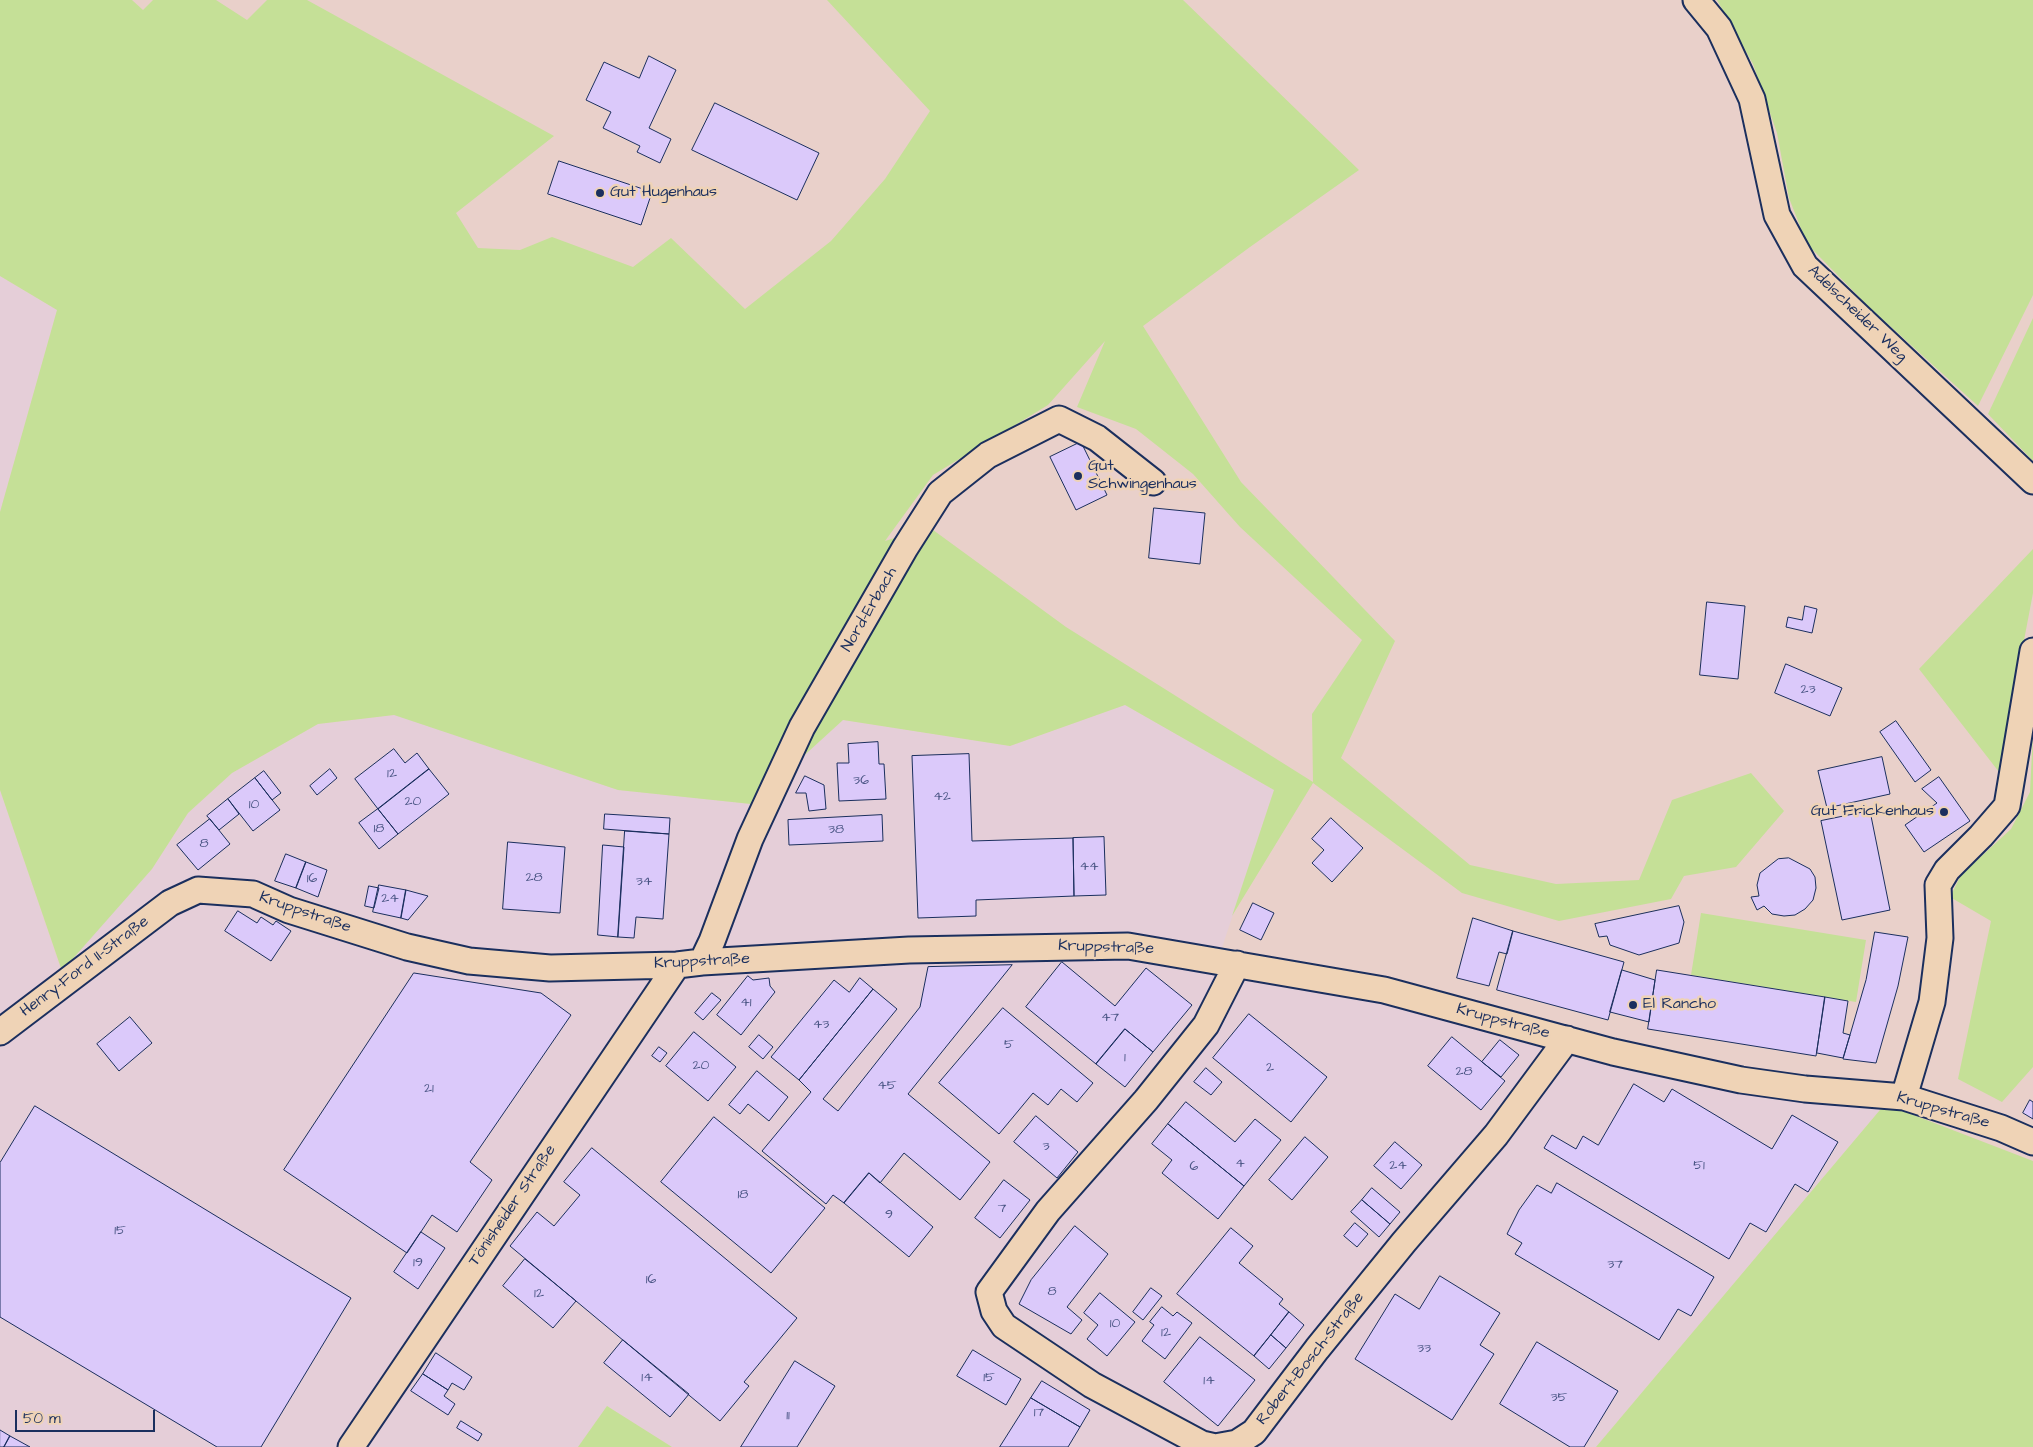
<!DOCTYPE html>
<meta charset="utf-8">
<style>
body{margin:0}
#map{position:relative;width:2033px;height:1447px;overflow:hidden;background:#e9d0ca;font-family:"Architects Daughter",sans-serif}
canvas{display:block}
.scale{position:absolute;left:15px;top:1410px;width:140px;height:22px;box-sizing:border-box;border:2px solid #1b2f5e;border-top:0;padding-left:6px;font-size:15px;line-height:18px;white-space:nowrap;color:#1b2f5e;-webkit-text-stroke:4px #efd3b6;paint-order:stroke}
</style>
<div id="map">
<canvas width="2033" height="1447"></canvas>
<div class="scale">50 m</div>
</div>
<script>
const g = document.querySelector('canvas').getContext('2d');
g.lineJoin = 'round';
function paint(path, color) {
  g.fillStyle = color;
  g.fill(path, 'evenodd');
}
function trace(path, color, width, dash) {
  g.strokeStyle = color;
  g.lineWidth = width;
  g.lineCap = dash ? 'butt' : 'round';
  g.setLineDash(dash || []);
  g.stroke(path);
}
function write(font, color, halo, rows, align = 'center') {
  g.font = font + ' "Architects Daughter",sans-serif';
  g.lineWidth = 5;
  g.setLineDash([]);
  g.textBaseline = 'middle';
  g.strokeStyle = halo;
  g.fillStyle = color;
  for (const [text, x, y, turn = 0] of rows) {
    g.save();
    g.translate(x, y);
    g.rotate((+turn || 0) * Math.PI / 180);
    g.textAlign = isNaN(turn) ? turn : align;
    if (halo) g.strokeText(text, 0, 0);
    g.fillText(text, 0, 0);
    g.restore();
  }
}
const built = new Path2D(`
 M0,276L57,310L0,512Z
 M1125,705L1274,790L1213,975L1400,1007L1885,1104L1596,1447H672L607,1406L578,1447H0V790L61,970L152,869L188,813L232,773L318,724L395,715L618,790L751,804L843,720L1010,746Z`);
const green = new Path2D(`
 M0,0H132L143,10L153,0H216L247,20L267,0H307L554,136L456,213L478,248L520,250L552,237L633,267L671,238L745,309L831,241L885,179L930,111L827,0H1183L1359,170L1250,247L1143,326L1241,482L1395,641L1341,758L1470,865L1556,884L1639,880L1672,800L1751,773L1784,811L1736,867L1684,876L1671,899L1559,921L1462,893L1313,783L1232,916L1274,790L1125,705L1010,746L843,720L751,804L618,790L394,715L318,724L232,773L188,813L152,869L62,971L0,790V512L57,310L0,276ZM1105,341L1077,407L1136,429L1193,474L1240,527L1362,640L1312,714L1313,782L1066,627L929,527L885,541L933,475L1048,405Z
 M1717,0H2033V295L1978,406L1868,306L1807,244L1789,198L1777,133L1753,64Z
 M2033,318V461L1988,414Z
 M2033,549V593L1999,772L1919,669Z
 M2033,732V1067L2002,1102L1958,1079L1991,921L1950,897L1961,875L2011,829L2030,792Z
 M1701,913L1866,940L1856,1002L1691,975Z
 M1885,1104L2033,1161V1447H1596Z
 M607,1406L672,1447H578Z`);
const building = new Path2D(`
 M649,56L676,70L649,128L671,139L660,163L637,152L640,146L603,128L611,112L586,100L604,62L639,78Z
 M715,103L819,153L797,200L692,150Z
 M559,161L652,192L641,225L548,194Z
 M1081,442L1107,495L1076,510L1050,457Z
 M1154,508L1205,513L1200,564L1149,558Z
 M1707,602L1745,606L1738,679L1700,675Z
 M1805,606L1817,609L1812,633L1786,627L1788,617L1802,620Z
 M1786,664L1842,688L1830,716L1775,693Z
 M1896,721L1931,770L1915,782L1880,732Z
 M878,742L879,764H884L886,799L839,801L837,763H849L848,744Z
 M394,749L405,763L417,753L429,769L378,809L355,779Z
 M969,754L972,841L1073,838L1074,896L976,900V916L918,918L912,756Z
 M1882,757L1890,794L1827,808L1818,771Z
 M330,769L337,778L317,795L310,786Z
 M429,769L449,794L398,834L378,809Z
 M264,771L281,793L272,800L255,778Z
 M805,776L824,785L826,809L809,811L806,793H796Z
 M1939,777L1970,821L1924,852L1905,825L1937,803L1922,789Z
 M255,778L280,810L253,831L228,799Z
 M228,799L239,814L219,830L207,816Z
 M378,809L398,834L379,849L359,823Z
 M1870,811L1890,910L1842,920L1821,821Z
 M605,814L670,818L669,834L604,829Z
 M882,815L883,841L789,845L788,820Z
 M1331,818L1363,848L1332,882L1312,863L1324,850L1312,839Z
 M210,819L230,844L198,870L177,845Z
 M625,831L669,834L663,919L636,917L634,938L618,937Z
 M1104,837L1106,895L1074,896L1073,838Z
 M508,842L565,847L560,913L503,909Z
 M603,845L624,847L618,937L598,935Z
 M286,854L306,862L296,888L275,881Z
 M1789,858L1810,869L1815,877L1816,888L1813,900L1805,909L1795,915L1784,916L1772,914L1764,906L1757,910L1751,897L1759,896L1757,885L1760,873L1778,859Z
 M306,862L327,870L318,897L296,888Z
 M379,885L406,890L401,918L373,912Z
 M369,886L379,888L374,908L365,906Z
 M406,890L428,896L408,920L401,918Z
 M1253,903L1274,913L1261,940L1240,930Z
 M1679,906L1684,922L1679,943L1639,955L1610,945L1607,936L1599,937L1595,924Z
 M238,911L257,923L261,917L273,925L276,921L291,931L271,961L225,931Z
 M1473,918L1513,931L1507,954L1499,952L1489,986L1457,978Z
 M1513,931L1624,962L1608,1020L1497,990Z
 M1875,932L1908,937L1898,986L1876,1063L1843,1059L1866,980Z
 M1062,962L1115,1006L1146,968L1192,1005L1153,1052L1125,1029L1096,1064L1026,1007Z
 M1012,965L908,1094L990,1162L960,1200L904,1153L880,1183L869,1173L844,1203L833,1195L826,1204L762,1151L811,1092L799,1080L873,989L897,1009L823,1099L838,1111L920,1007L928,967Z
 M1622,970L1655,980L1649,1022L1610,1012Z
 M1657,970L1825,997L1816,1056L1648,1029Z
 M414,973L541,993L571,1015L470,1162L492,1180L457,1232L432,1215L407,1253L284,1170Z
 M748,976L753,980L769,978L770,986L775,992L741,1035L717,1015Z
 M860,978L873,989L799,1080L771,1057L834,980L849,992Z
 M712,993L721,1000L703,1020L695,1013Z
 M1825,997L1848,1001L1843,1033L1850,1035L1843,1058L1817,1053Z
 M1003,1008L1093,1083L1077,1102L1061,1089L1048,1105L1033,1093L999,1134L939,1083Z
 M1249,1014L1327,1077L1291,1122L1213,1058Z
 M130,1017L152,1043L119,1071L97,1044Z
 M1125,1029L1153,1052L1125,1087L1096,1064Z
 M694,1032L736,1067L708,1101L666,1066Z
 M759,1035L773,1047L763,1059L749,1047Z
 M1452,1037L1505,1081L1481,1110L1428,1066Z
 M1500,1040L1519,1055L1501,1077L1482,1062Z
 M659,1047L667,1053L660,1062L652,1056Z
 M1206,1068L1222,1082L1211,1095L1194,1082Z
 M757,1071L788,1097L769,1121L748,1104L740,1114L729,1105Z
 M1634,1084L1664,1102L1672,1089L1772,1149L1792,1115L1838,1142L1808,1192L1795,1184L1766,1232L1750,1223L1729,1259L1544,1148L1552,1135L1576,1149L1583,1136L1598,1145Z
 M2030,1100L2033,1102V1119L2023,1113Z
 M1186,1102L1235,1142L1255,1119L1281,1140L1244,1186L1168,1124Z
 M35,1106L351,1298L261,1447H217L0,1317V1163Z
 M1036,1116L1078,1152L1057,1178L1014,1142Z
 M714,1117L825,1208L771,1273L661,1182Z
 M1168,1124L1244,1186L1218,1219L1162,1173L1172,1160L1152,1144Z
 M1305,1137L1328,1157L1292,1200L1269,1180Z
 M1395,1142L1422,1165L1401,1189L1374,1166Z
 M592,1148L797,1318L744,1382L749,1386L720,1421L510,1246L537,1212L554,1226L580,1195L564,1182Z
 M869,1173L933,1227L909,1257L844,1203Z
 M1004,1180L1030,1200L1000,1238L975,1218Z
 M1557,1183L1714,1277L1691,1316L1678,1309L1659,1340L1515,1254L1522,1243L1507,1234L1519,1210L1537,1185L1551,1193Z
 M1372,1188L1400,1212L1390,1224L1362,1200Z
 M1362,1200L1390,1224L1379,1237L1351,1212Z
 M1355,1223L1368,1234L1357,1247L1344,1236Z
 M1075,1226L1108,1254L1067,1307L1082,1320L1071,1334L1019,1304L1031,1280Z
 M1231,1228L1253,1246L1239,1263L1283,1299L1279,1304L1289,1312L1254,1356L1177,1294Z
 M421,1232L445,1248L418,1289L394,1272Z
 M525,1259L576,1301L553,1328L503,1286Z
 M1440,1276L1500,1313L1480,1345L1494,1354L1452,1420L1355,1359L1395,1294L1419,1309Z
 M1151,1288L1162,1296L1143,1320L1133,1312Z
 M1100,1293L1135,1322L1107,1356L1087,1339L1098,1325L1084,1313Z
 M1162,1307L1173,1316L1177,1312L1192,1323L1165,1359L1142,1341L1154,1325L1150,1322Z
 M1289,1312L1304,1325L1286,1348L1271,1335Z
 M1271,1335L1286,1348L1269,1369L1254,1356Z
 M1200,1337L1255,1380L1218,1426L1164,1382Z
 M623,1340L689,1394L670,1417L604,1363Z
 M1537,1342L1618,1391L1584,1447H1570L1500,1404Z
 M973,1350L1021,1379L1006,1405L957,1376Z
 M436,1353L472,1377L464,1390L452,1383L448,1390L423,1374Z
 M795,1361L835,1386L797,1447H741Z
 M423,1374L448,1390L444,1396L455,1404L448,1415L411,1391Z
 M1042,1381L1090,1410L1080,1427L1031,1398Z
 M1031,1398L1080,1427L1068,1447H1000Z
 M461,1421L482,1434L478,1441L457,1428Z
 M0,1430L10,1436L4,1447H0Z
 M10,1436L30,1447H4Z`);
const minor = new Path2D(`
 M1696,0L1719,28L1752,99L1777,215L1805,266L2033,481
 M702,962L712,941L750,839L802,727L905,548L940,493L988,455L1059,419L1097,438L1153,482
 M1237,964L1206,1025L1146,1100L1048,1211L989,1292L994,1311L1004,1326L1092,1385L1202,1444L1215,1447L1237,1443L1254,1432L1317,1349L1404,1242L1496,1135L1567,1039
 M0,1032L170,903L198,890L253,894L289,910L407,947L469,961L550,968L677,965L702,962L909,950L1128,946L1384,990L1613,1052L1741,1080L1805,1089L1904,1097L2001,1128L2033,1142
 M1904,1097L1932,1002L1940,938L1938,885L1947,870L1981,836L2007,806L2033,651
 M351,1447L677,965`);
const markers = [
 [600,193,5,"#1b2f5e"],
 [1078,476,5,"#1b2f5e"],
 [1944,812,5,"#1b2f5e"],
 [1633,1005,5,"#1b2f5e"]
];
const numberNames = [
 ["23",1808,690],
 ["12",392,774],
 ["36",861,781],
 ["42",942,797],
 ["20",413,802],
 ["10",254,805],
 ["18",379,829],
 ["38",836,830],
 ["8",204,844],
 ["44",1089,867],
 ["28",534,878],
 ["16",312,879],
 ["34",644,882],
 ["24",390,899],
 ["41",746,1003],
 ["47",1110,1018],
 ["43",821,1025],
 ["5",1009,1045],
 ["1",1125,1058],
 ["20",701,1066],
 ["2",1270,1068],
 ["28",1464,1072],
 ["45",887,1086],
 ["21",429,1089],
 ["3",1046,1147],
 ["4",1240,1164],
 ["24",1398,1166],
 ["51",1699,1166],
 ["6",1194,1167],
 ["18",743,1195],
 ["7",1002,1209],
 ["9",889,1215],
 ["15",120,1231],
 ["19",418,1263],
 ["37",1615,1265],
 ["16",651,1280],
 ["8",1052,1292],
 ["12",539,1294],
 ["10",1115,1324],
 ["12",1166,1333],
 ["33",1424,1349],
 ["14",647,1378],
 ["15",989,1378],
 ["14",1209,1381],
 ["35",1559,1398],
 ["17",1039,1413],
 ["11",788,1416]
];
const poiNames = [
 ["Gut Hugenhaus",610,193],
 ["Gut",1088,467],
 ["Schwingenhaus",1088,485],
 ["Gut Frickenhaus",1934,812,"right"],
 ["El Rancho",1643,1005]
];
const streetNames = [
 ["Adelscheider Weg",1857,314,44],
 ["Nord-Erbach",870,610,-60],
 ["Kruppstraße",305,913,19],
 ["Kruppstraße",1106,948,2],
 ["Kruppstraße",702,962,-3],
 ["Henry-Ford II-Straße",85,967,-37],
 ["Kruppstraße",1503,1022,15],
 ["Kruppstraße",1943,1111,16],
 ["Tönisheider Straße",513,1206,-56],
 ["Robert-Bosch-Straße",1311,1359,-52]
];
paint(built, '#e5ced8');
paint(green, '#c5e097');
paint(building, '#dbc9fa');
trace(building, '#1b2f5e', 1);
trace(minor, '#1b2f5e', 29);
trace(minor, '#efd3b6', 25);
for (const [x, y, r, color] of markers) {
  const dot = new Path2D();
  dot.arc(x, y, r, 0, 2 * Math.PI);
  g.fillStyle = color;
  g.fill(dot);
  trace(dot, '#efd3b6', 2);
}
write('14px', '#4b5685', null, numberNames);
write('16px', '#1b2f5e', '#efd3b6', poiNames, 'left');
write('16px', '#1b2f5e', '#efd3b6', streetNames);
</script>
